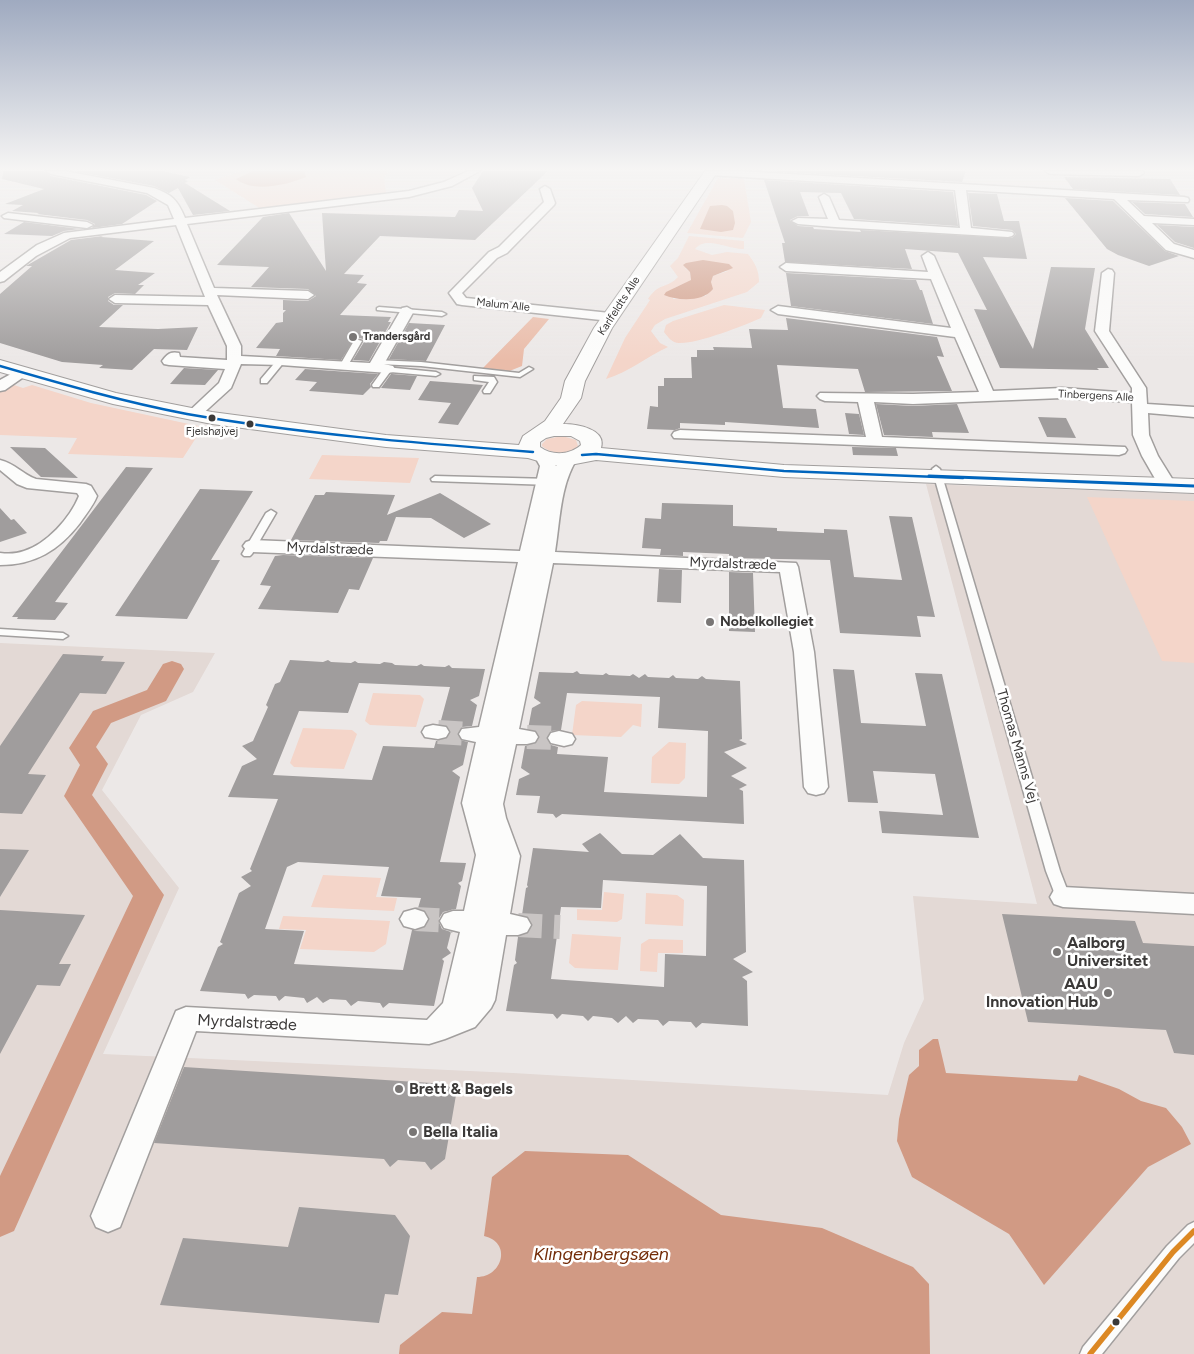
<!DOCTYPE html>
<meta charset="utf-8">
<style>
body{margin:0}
canvas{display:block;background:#ece8e7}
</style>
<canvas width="1194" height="1354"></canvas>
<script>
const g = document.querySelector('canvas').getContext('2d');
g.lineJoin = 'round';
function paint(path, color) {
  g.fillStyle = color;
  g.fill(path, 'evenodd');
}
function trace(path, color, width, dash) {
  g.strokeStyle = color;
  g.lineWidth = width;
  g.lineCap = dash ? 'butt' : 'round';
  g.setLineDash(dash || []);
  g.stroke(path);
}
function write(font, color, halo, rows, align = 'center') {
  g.font = font + ' Figtree,sans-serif';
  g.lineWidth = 5;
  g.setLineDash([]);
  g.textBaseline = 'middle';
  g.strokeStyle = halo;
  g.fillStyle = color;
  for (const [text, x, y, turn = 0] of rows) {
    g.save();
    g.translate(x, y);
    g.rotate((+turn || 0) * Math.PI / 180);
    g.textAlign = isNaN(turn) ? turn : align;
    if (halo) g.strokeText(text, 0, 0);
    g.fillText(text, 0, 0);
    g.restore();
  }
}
const built = new Path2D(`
 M926,484L1194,494V1354H0V643L215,653L193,692L141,715L102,790L179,888L103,1054L513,1073L888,1095L904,1043L924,999L913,896L1037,904Z`);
const green = new Path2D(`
 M241,171H388L384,178L386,193L261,209L215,180Z
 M718,178L744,179L751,222L743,238L687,233Z
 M689,236L744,241V249C730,250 706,235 695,249L712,255L727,252L748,254C755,263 759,270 759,282L747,292L665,319L655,325L651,331L660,343L668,347C646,357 629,372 606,379L625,338L650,300L648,299C659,282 667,289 678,277L670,266L678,258ZM685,268L728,271L713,276L706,296L673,299L674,288L691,281L690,272Z
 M724,305L765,310L761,318C743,326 697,344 679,343C672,343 668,337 664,332L666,325L673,321Z
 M8,383L23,388L32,385L91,403L203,427L183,458L68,454L77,438L0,435V391Z
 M562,436L576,440L578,446C569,455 552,455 542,446V444L547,439Z
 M322,455L419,458L410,483L309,479Z
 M1087,497L1194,501V663L1162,661Z
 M373,693L420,695L424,699L416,727L370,725L365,721Z
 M582,701L642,704L641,727L633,725L621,737L572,735L576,705Z
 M303,728L352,730L357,734L344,769L294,767L290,763Z
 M669,742L686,743L685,778L679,784L651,783L652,757Z
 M323,875L381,878L376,897L397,898L394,911L311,907Z
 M604,892L624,894L622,919L617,922L577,920V909L602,910Z
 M646,893L677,895L684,900L683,926L645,924Z
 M283,916L390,921L386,944L374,952L300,949L306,930L279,929Z
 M572,934L621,937L618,970L575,968L569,963Z
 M649,939L683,940V953H658L657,972L640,971L641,944Z`);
const forest = new Path2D(`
 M533,317L549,319L524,349L522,366L507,372L482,369Z`);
const water = new Path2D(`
 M253,171H304L306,177C287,185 253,193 236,179Z
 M722,205L727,206L733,211L735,223L733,230L721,232L700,229L710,206Z
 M703,260L729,264L733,268L713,276L711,282L713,289C703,302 678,301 664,295L666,292L691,280L690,272L683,265L686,263Z
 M933,1039H938L946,1073L1077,1081L1079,1075L1119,1089L1141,1101L1166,1108L1182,1127L1191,1144L1148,1167L1044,1285L1009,1234L912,1177L897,1141L899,1119L909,1075L919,1066V1050Z
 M525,1151L628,1155L721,1215L822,1228L913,1267L929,1284L930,1354H399L400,1345L442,1312L472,1314L477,1277C503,1277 512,1242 484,1236L492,1177Z`);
const canal = new Path2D(`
 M172,661L181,664L184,669L166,701L111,723L96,747L108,764L92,795L164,895L14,1231L0,1237V1176L133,896L64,796L80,765L69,748L93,711L147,690L163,664Z`);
const building = new Path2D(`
 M3,171H44L51,176L146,195L157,201L122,224L92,228L95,224L87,220L37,214L39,213L12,211L23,205L5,204L44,189L2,179Z
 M73,171H163L190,177L185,180L188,181L185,183L230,211L193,215L178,188L169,193L154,186Z
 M483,171H548L475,240L380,236L344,274L364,275L357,283L367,284L340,315L391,317L388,322H391L369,361L353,360L364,342L363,339L356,337L341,360L276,356L280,349L256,348L276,323L283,322V313L286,310H283V300L308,301L316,296L308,289L251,287L269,267L217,265L263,217L289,213L326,271L322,213L455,217L459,210L483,211L472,188Z
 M763,171H966L962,182Z
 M1064,177L1170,179L1180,195L1073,189Z
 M764,180L953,192L958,226L854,219L841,193L800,192L809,216H798L790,220L798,226L813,227L814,229L861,232L860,230L1012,238L1016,234L1012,230L973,226L968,193L997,194L1004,221H1019L1027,259L983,257L1033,349L1051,267L1095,268L1085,329L1109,368H1097L1099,370L1000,368L974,309L987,310L958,253L905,249L912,269L785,262L782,243H785Z
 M1065,198L1113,201L1165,251L1179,256L1149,266L1118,255L1107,249Z
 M1132,202L1185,204L1193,217L1145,214Z
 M24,222L80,229L64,231L52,236L4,234Z
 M1157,225L1194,227V248L1175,242Z
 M103,236L101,237L154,241L115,270L155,273L138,285H144L135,294L115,293L108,297V301L114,305H123L99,327L158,329L198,327L187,350L154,349L132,370L99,368L103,365L62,362L0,343V294L32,266H26L71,240Z
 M786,273L916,280L920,290H922L933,324L791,306Z
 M786,318L937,337L944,357L937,356L952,391L865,392L858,369L777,365L783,408L816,409L819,428L725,422V425L680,423V428L675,430L647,429L650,406L658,407V386H664V378H692L691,357H697V350H714L713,347L752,348L749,329L788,330Z
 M409,323L445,325L426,361L389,359Z
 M184,368L218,370L205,385L170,384Z
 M305,369L378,374L370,384L371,387L363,395L309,391L317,382L295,380Z
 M391,374H392L417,376L410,390L381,388Z
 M430,381L483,385L458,425L438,423L451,403L418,400Z
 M876,404L913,406L957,404L969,433L932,432L933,437L884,435Z
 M845,413L859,414L864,435L849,434Z
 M1038,417L1066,418L1076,438L1047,437Z
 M10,447L45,448L78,478L41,477Z
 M852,447L896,448L898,456L853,455Z
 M126,467L153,468L55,602L68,603L55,620L17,619L18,617H12Z
 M200,489L253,491L211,560H220L187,619L115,616Z
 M326,492L395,495L387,515L440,493L491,524L464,538L431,518L396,517L387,541H380L379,543L291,540L315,495H324Z
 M662,503L733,505V526L777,528V531L824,533V529L847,530L854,577L902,580L889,516L912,517L935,617L917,616L921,637L840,633L830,560L729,558V554L683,552V556L660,555L661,549L642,548L645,518L661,519Z
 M0,508L11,520L14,519L27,533L0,542Z
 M283,555L373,558L359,590L349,589L338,613L258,609L271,586L260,585L275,556Z
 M659,569L682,570L681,603L657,602Z
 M729,572L753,573L755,632L729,631Z
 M63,654L104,656L101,661L125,662L106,694L80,693L28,774L46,775L22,814L0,813V746Z
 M290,660L323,662L328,660L331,662L351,663L355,661L358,663L380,664L384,662L392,663L395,665L417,666L421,664L424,666L445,667L449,665L452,668L485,669L479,696L470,700L477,705L472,726L462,727L457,733L460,740L468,742L463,765L452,771L460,777L440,862L466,863L462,881L458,883L461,886L456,909L443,912L438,920L442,929L451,932L447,948L451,953L442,959L444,961L434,1006L389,1003L383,1008L380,1003L358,1001L351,1006L346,1000L330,999L323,1003L317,997L307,1003L304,998L285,996L279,1001L276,996L254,995L248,999L245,994L200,991L218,947L223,944L220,942L239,893L251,886L241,877L252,871L250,869L278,799L228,797L242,766L257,759L242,746L253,741L268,707L266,705L275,684L280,682ZM359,683L450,687L440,724L448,726L451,733L446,739L436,741L434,748L383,746L372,780L273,775L299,711L348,713ZM298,862L389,867L381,896L421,898L418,908L426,911L430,920L425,928L412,930L403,970L294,964L304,931L265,929L287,867Z
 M833,669L854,670L861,723L926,726L915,673L942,674L979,838L882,833L879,811L943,815L935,774L873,771L878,803L848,802Z
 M577,671L580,674L603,675L606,673L609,675L630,676L633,674L639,678L645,674L648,677L669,678L673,675L676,678L698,679L702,676L706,679L740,681L742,739L739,740L747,744L724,752L747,768L731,776L747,785L739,789L743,791L744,824L562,814L556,818L553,814L537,813L540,796L516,795L519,779L530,774L521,768L525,746L535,744L540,738L537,731L528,729L532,708L541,703L534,698L539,672L573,673ZM567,693L660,697L658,728L708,731L707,797L604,792L608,757L557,754L558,747L551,745L546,739L551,731L561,730Z
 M600,833L622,854L653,855L680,834L703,858L744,860L746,952L733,959L753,972L742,977L747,981L748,1026L702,1023L696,1028L691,1022L669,1021L663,1026L658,1020L638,1019L633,1023L626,1016L618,1023L612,1018L593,1016L588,1021L583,1016L562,1014L557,1019L553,1014L506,1011L514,965L517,963L515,960L518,937L528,934L533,926L529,917L522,915L526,888L528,887L527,885L533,848L589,852L582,844ZM603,880L707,886L706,956L665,954L664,987L551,979L561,907L601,908Z
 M0,849L29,850L0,897Z
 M0,910L85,915L59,964H71L60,986L37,985L0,1054Z
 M1002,914L1135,921L1143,943L1194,946V1055L1174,1053L1166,1030L1028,1022Z
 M184,1067L447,1084L456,1095L445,1159L431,1170L425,1162L398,1160L390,1167L384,1159L154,1143Z
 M299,1207L395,1215L410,1236L398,1295L385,1294L379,1323L160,1305L183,1238L288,1247Z`);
const streetTunnel = new Path2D(`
 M438,732L470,734
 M527,737L559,738
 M415,919L453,921
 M518,925L560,927`);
const lane = new Path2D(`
 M379,307L442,312L446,314L442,316L377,310V308Z
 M355,339L362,341L347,367H341L340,365Z
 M278,359L285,361L267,383H261V379Z
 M375,360L421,362L519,373L529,367L533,369L520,377L421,366L378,364H375Z
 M385,367L436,372L440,374L436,376L390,372L379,387H373L372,385Z
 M474,376L494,377L497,382L490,393H484L483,391L489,382L474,380Z
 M936,466L940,469L1060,871L1070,897L1068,901L1063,902L1058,901L1056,897L1046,871L932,469Z
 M435,476L551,479L555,482L551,485L432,481L431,479Z
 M271,510L276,513L252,554L250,556H244L242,554L266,513Z
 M0,629L63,633L68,636L63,639L0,635Z
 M1194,1222V1243L1179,1258L1102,1354H1080L1083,1347L1167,1246L1188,1225Z`);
const street = new Path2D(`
 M46,171H65L154,188C172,195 177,199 185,218L409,191L444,182L468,171H480L452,186L409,197L187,224L214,288L308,291L314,295L308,299L217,295L241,346V356L370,363L402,308L407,307L414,311L384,364L393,366L395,369L393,372L388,373L281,365L241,364L231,388L198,418H188L185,415L219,383L225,369L169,365L164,364L162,361C167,354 171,351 179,353L180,357L227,360V346L208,305L115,303L109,299L115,295L205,297L176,225L70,238L36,256L4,281L0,282V272L37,245L64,233L174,219L168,205L147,193L51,174Z
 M706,171H738L1184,197L1188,198L1189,200L1188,202L1127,200L1144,216L1194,219V225L1152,223L1174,244L1194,250V258L1166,250L1114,199L966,190L971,228L1012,232L1014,234L1012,236L1008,237L835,227L798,224L792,221L798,218L828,219L819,197L824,194L829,197L839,220L960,228L955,190L710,175L706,174Z
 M1045,171H1142L1144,173L1139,176L1050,174Z
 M545,186L550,189L555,203L554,205L507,253L497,258L462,293L466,298L610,313L617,317L615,320L610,321L462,305L457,304L449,293L489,252L499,247L544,202L540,189Z
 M8,213L87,222L93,225L87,228L4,218L2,216Z
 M928,252L934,256L993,391L1062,388L1132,393V388L1095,331L1102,273L1108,269L1112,270L1114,273L1109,331L1146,388L1147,404L1194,407V417L1148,413L1149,435L1158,456L1176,485L1173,489H1161L1142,456L1133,435L1132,402L1062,398L913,404L874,402L882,437L1125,447L1127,450L1125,453L1119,455L674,438L672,435L674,432L680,430L866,437L858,402L825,401L820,399L817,396L820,393L913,394L979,392L955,337L778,314L771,310L778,306L951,328L931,279L786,271L780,267L786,263L928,272L922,256Z
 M20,369L25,370L27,373L25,376L5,390L0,391V380Z
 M543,452L549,454L556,466L563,456H575L577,459C560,485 560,522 555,552L796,563L798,567L814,652L828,787L824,793L816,795L808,793L804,787L794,652L780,572L553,563L519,729L535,732L538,737L535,742L527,744H516L503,804L506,818L520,856L510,914L527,918L531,925L527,932L518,935H506L495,1000L491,1008L475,1027L445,1039L429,1044L196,1031L120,1227L108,1232L96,1227L91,1216L176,1011L186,1007L427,1020L443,1003L460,932L444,928L440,921L444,914L453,911H464L476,855L462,803L476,742L462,739L459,734L462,729L479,727L518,562L252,552L246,550L243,546L246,542L252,540L520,551L540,466L535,457L537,454Z
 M0,460C16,464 22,474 36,479L86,484L91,486L97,496C93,506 86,514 80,523C59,550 35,565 0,565V553C8,554 16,554 24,551C47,544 70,518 79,496L77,493L27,488L17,484L0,470Z
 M433,725L446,727L449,732L446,737L438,739L425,737L422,732L425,727Z
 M559,731L572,734L575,739L572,744L564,746L551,743L548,738L551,733Z
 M1063,887L1194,894V914L1063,907L1054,904L1050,897L1054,890Z
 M415,909L424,912L428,919L424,926L415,929L404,926L400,919L404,912Z`);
const secondary = new Path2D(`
 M705,171H718L612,328L585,381L581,398L563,424C577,424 607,429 601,448L784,465L1194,479V493L784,477L596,460L570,465H552L528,458L386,447L212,424L113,404L0,372V360L116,393L212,412L386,435L519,445L523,436L545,421L561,398L565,381L594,328ZM554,436H571L580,441L581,445C570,455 552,456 540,447V442L546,438Z`);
const bus1Far1 = new Path2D(`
 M0,366C62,384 124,402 187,414C301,434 417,443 533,452
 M582,455L596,454L784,471L963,478`);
const bus1 = new Path2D(`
 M929,476L1194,486`);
const bus2 = new Path2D(`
 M1090,1354L1173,1252L1194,1231`);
const markers = [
 [353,337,5,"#797675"],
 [212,418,4.5,"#3b3938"],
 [250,424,4.5,"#3b3938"],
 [710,622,5,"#797675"],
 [1057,952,5,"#797675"],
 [1108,993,5,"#797675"],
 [399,1089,5,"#797675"],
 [413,1132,5,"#797675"],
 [1116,1322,4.5,"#3b3938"]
];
const farStreetnames = [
 ["Malum Alle",503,305,6],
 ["Karlfeldts Alle",619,306,-57],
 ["Tinbergens Alle",1096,396,3]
];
const farPoinames = [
 ["Trandersgård",363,337]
];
const farBusnames = [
 ["Fjelshøjvej",212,432]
];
const streetNames = [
 ["Myrdalstræde",330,549,2],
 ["Myrdalstræde",733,564,2],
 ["Thomas Manns Vej",1017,746,74]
];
const poiNames = [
 ["Nobelkollegiet",720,622]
];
const nearPoinames = [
 ["Aalborg",1067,943],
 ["Universitet",1067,961],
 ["AAU",1098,984,"right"],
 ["Innovation Hub",1098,1002,"right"],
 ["Brett & Bagels",409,1089],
 ["Bella Italia",423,1132]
];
const nearStreetnames = [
 ["Myrdalstræde",247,1023,3]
];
const nearWaternames = [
 ["Klingenbergsøen",601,1255]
];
paint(built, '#e3d9d5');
paint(green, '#f4d5c9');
paint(forest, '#eabca9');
paint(water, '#d19a84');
paint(canal, '#d19a84');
paint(building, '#a09d9d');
trace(streetTunnel, '#c9c5c4', 24, [24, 12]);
trace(lane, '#a29f9e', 3);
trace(street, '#a29f9e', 3);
trace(secondary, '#a29f9e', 2);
paint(lane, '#fcfcfb');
paint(street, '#fcfcfb');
paint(secondary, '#fcfcfb');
trace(bus1Far1, '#0065bd', 2.5);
trace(bus1, '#0065bd', 3);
trace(bus2, '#dc8823', 5.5);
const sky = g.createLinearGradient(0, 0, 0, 360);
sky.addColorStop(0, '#9faac0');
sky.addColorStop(0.47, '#f6f5f4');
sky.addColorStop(1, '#f6f5f400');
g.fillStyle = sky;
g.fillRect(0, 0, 1194, 360);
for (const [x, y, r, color] of markers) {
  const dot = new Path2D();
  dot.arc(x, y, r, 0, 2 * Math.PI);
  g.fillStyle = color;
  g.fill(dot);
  trace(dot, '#fff', 2);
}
write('11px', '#3b3938', '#fff', farStreetnames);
write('bold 11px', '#3b3938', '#fff', farPoinames, 'left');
write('11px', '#3b3938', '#fff', farBusnames);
write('14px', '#3b3938', '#fff', streetNames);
write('bold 14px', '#3b3938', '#fff', poiNames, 'left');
write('bold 16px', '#3b3938', '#fff', nearPoinames, 'left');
write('16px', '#3b3938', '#fff', nearStreetnames);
write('italic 18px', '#732c08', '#fff', nearWaternames);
</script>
